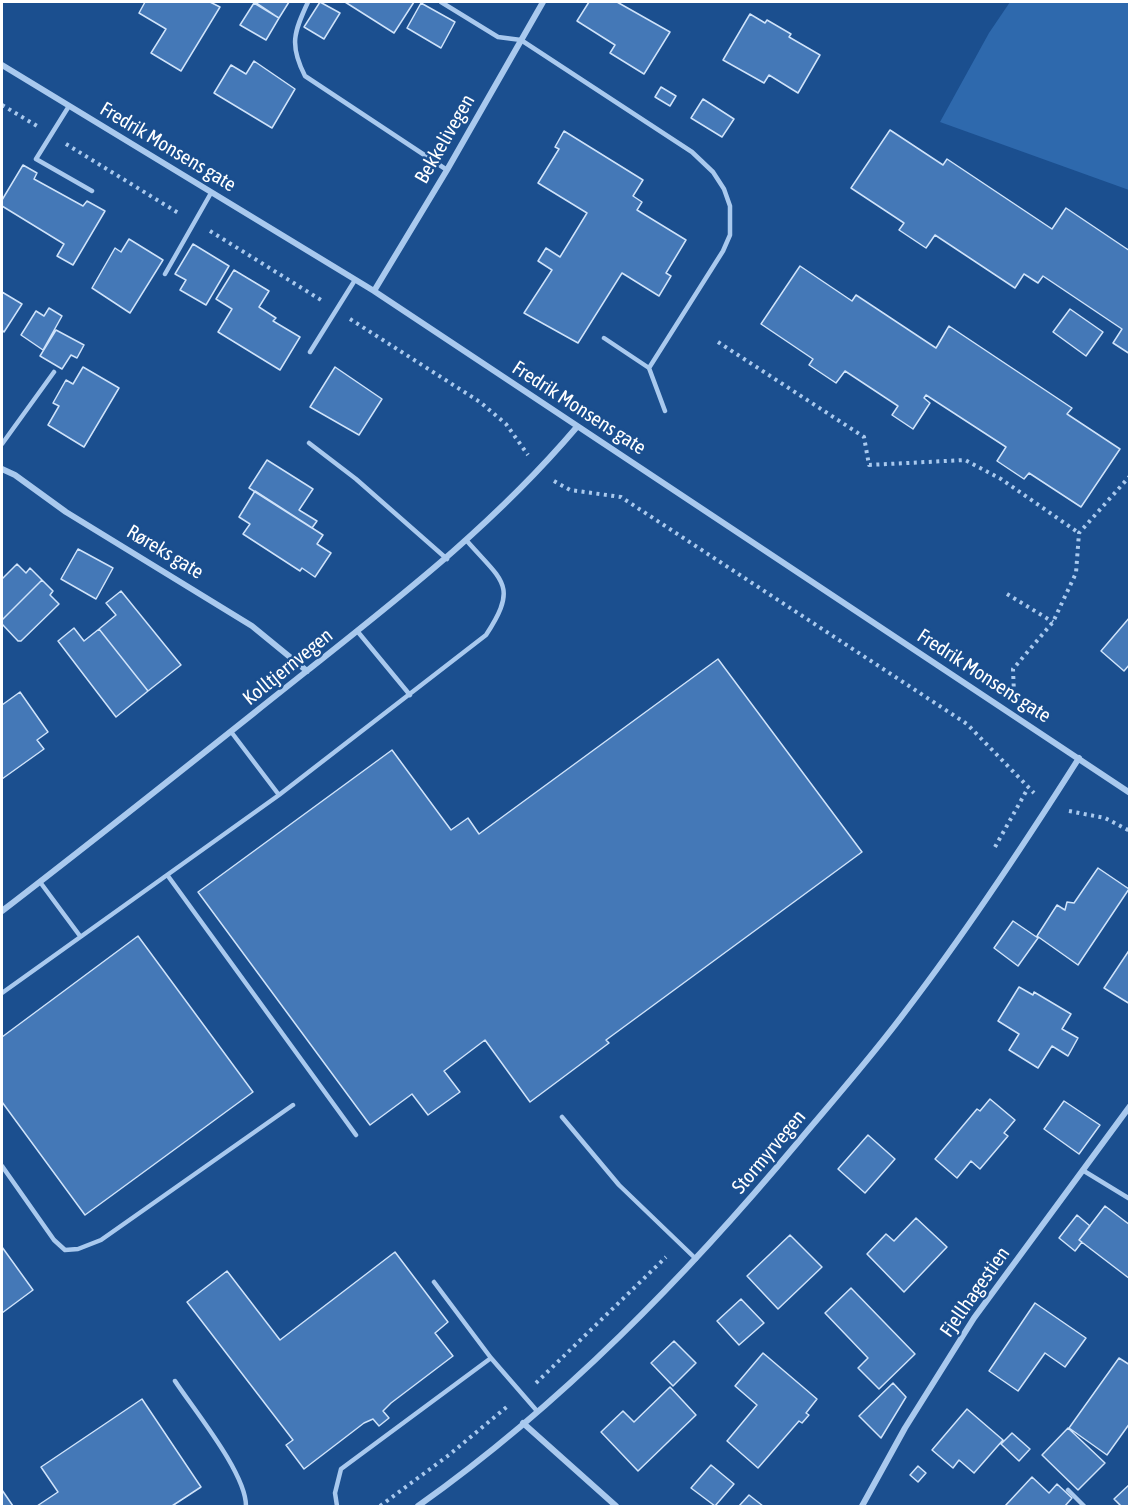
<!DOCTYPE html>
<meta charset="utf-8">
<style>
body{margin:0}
#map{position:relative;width:1131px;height:1508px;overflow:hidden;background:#1b4f8f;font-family:"Asap Condensed",sans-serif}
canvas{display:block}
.frame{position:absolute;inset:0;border:3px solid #fff;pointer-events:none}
</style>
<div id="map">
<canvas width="1131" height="1508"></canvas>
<div class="frame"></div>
</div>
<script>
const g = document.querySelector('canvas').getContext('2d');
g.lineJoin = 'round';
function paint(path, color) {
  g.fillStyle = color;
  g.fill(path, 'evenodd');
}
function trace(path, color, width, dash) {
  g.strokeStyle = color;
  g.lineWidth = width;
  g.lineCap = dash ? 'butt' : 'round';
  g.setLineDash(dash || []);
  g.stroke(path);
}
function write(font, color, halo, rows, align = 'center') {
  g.font = font + ' "Asap Condensed",sans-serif';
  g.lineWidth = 5;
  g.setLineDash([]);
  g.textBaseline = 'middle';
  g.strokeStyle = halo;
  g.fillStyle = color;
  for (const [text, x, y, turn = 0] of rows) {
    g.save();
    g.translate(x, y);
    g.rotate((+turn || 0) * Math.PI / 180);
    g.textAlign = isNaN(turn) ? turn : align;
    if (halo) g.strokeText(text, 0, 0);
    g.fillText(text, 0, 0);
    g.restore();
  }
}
const green = new Path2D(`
 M1010,2H1129V190L940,122L989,33Z`);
const building = new Path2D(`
 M145,2H210L220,7L181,71L151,53L166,29L139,13Z
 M255,2H289L279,18Z
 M320,2L340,13L324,39L304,27Z
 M345,2H414L394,33Z
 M589,2H617L670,32L644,74L610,53L615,45L577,21Z
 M254,3L279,18L266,40L240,25Z
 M421,3L455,22L441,48L407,28Z
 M750,14L765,23L767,20L791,34L789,37L820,55L798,93L769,75L764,83L723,60Z
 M254,61L295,89L272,128L214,93L231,65L246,74Z
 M661,87L676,96L670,106L655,97Z
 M703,99L734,119L722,137L691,118Z
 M890,130L943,165L947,159L1052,229L1066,208L1130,251V354L1113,343L1122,329L1043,276L1038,283L1024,274L1015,288L935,235L926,248L899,230L904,223L851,188Z
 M564,131L643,180L633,196L642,202L637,210L686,240L666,273L671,276L659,296L622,273L578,343L524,313L552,270L538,261L546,248L560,257L587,213L538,183L559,149L555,147Z
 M23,165L37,173L34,179L83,206L87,201L105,211L73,265L57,256L64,244L2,206V200Z
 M129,239L163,260L130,313L92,288L115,248L121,252Z
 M193,244L229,266L206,305L180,290L186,280L175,274Z
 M800,266L852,301L856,295L936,348L949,326L1072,408L1067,414L1120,449L1081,507L1029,473L1024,479L997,461L1006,447L926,395L924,398L930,403L913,429L892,415L898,406L845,371L836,383L809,365L813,359L761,324Z
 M234,270L269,291L259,307L276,318L273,321L300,337L280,370L218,332L232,309L216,299Z
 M2,292L22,304L4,332L2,330Z
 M49,308L62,316L43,350L21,335L36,311L44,316Z
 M1070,309L1103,332L1086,356L1053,332Z
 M56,330L84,345L77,358L71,355L62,369L40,356Z
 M83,367L119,388L84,447L48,425L59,406L53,403L66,380L73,384Z
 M335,367L382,399L359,435L310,407Z
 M267,460L313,489L299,510L317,521L312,528L249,488Z
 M255,491L323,535L317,544L331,553L315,577L302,568L300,571L243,534L250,524L239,517Z
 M78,549L113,568L96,599L61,579Z
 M17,564L26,573L30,568L42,580L2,620V579Z
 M42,580L53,591L50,595L59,604L21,641H18L2,624V620Z
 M121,591L181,665L148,691L99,629L116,615L106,603Z
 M1130,617V664L1124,671L1101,651Z
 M74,628L84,641L99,629L148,691L116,717L58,641Z
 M718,659L862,852L606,1040L609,1043L530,1102L485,1040L444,1071L460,1092L428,1115L412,1094L370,1125L198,892L392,750L451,830L468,818L479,834Z
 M20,692L48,732L37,740L44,749L2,779V705Z
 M1098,868L1129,889L1078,965L1037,936L1057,905L1065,910L1067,902L1074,903Z
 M1013,921L1038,938L1018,966L994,948Z
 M138,936L253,1092L85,1215L2,1102V1037Z
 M1130,949V1004L1104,988Z
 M1019,987L1033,995L1034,992L1071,1014L1062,1029L1078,1038L1068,1056L1052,1046L1038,1068L1009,1050L1019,1034L998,1021Z
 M990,1099L1015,1120L1004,1133L1008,1136L980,1169L971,1161L957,1178L935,1159L977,1109L980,1111Z
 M1064,1101L1100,1125L1079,1154L1044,1129Z
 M868,1135L895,1159L865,1193L838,1169Z
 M1105,1206L1130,1225V1279L1079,1240Z
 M1077,1215L1090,1226L1079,1240L1082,1242L1075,1251L1059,1238Z
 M916,1218L947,1247L904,1292L867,1254L886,1234L894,1241Z
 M790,1235L822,1267L778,1309L747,1276Z
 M2,1247L33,1290L2,1313Z
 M395,1252L448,1322L435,1333L453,1356L391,1403L383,1411L389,1418L379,1426L373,1419L364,1423L304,1469L286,1445L293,1440L187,1302L227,1271L280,1340Z
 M851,1288L915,1354L879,1389L858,1368L868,1358L825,1313Z
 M741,1299L764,1323L739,1345L717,1321Z
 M1035,1303L1086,1338L1065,1367L1045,1353L1018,1391L989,1371Z
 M674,1341L696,1363L673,1386L651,1363Z
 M763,1353L817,1399L806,1413L809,1415L802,1423L799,1421L758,1468L727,1441L757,1405L735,1386Z
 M1119,1358L1130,1365V1423L1107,1455L1069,1428Z
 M893,1383L906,1397L881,1438L859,1416Z
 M670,1387L696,1415L638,1471L601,1432L623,1411L634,1422Z
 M142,1399L201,1487L172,1506H37L58,1492L41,1467Z
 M967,1409L1003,1440L974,1473L959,1460L953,1468L932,1450Z
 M1068,1428L1105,1463L1078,1490L1042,1455Z
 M1012,1433L1030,1449L1019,1461L1001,1444Z
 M711,1465L734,1484L715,1506L691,1488Z
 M918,1466L926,1473L918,1482L910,1475Z
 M1032,1477L1049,1493L1057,1484L1072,1498L1065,1506H1005Z
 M1130,1484V1506H1121L1114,1499Z
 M2,1490L13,1506H2Z
 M749,1495L763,1506H739Z`);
const path = new Path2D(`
 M2,105L37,126
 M66,144L180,214
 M210,231L321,300
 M350,319L480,402L506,424L528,455
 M718,342L864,437L869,465L965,460L1001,479L1079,533
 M554,481L570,490L621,497L967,724L1034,793
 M1007,594L1053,622
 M1014,694L1013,669L1053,622L1076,573L1079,533L1130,476
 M1069,811L1105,818L1130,831
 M995,847L1028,788
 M536,1383L666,1257
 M380,1506L449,1455L509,1405`);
const service = new Path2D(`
 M308,2C294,32 289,45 305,76L447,170
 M441,2L498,37L521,40L692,152L713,172L724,189L730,206V235L723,251L649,368
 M69,106L36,159L92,191
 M165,274L211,193
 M604,338L649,368L665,411
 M310,352L355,280
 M309,443L356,479L447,559
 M2,444L54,372
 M358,632L410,695
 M232,733L279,795
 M168,876L356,1135
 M40,882L80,936
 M2,993L279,795L486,635C519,585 502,581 467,541
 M562,1117L619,1185L696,1259
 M2,1166L54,1240L65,1250L78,1249L101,1240L293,1105
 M1084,1171L1130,1199
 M434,1282L491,1358L537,1411
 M175,1381C194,1410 246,1473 246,1506
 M1068,1490L1084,1506
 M337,1506L335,1493L341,1469L491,1358`);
const minor = new Path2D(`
 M2,65L374,291L1130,793
 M374,291L447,170L543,2
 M2,469L15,475L66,512L252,626L307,671
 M2,911C105,832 206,751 308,670C405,593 495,523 576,428
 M523,1423L616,1506
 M418,1506C562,1404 686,1276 799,1141C836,1097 874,1054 908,1008C969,928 1025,843 1079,758
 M862,1506L905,1428L974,1318L1130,1106`);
const streetNames = [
 ["Bekkelivegen",445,139,-60],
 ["Fredrik Monsens gate",168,147,31],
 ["Fredrik Monsens gate",579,408,33],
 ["Røreks gate",165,552,31],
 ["Kolltjernvegen",288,667,-39],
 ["Fredrik Monsens gate",984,676,33],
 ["Stormyrvegen",769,1152,-50],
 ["Fjellhagestien",975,1292,-55]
];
paint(green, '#2e69ad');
paint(building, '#4478b7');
trace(building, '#cfe3fa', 1.5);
trace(path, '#a9c9ee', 4, [3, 4.5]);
trace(service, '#a9c9ee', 4.5);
trace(minor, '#a9c9ee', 6);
write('20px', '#fff', '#1b4f8f', streetNames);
</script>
